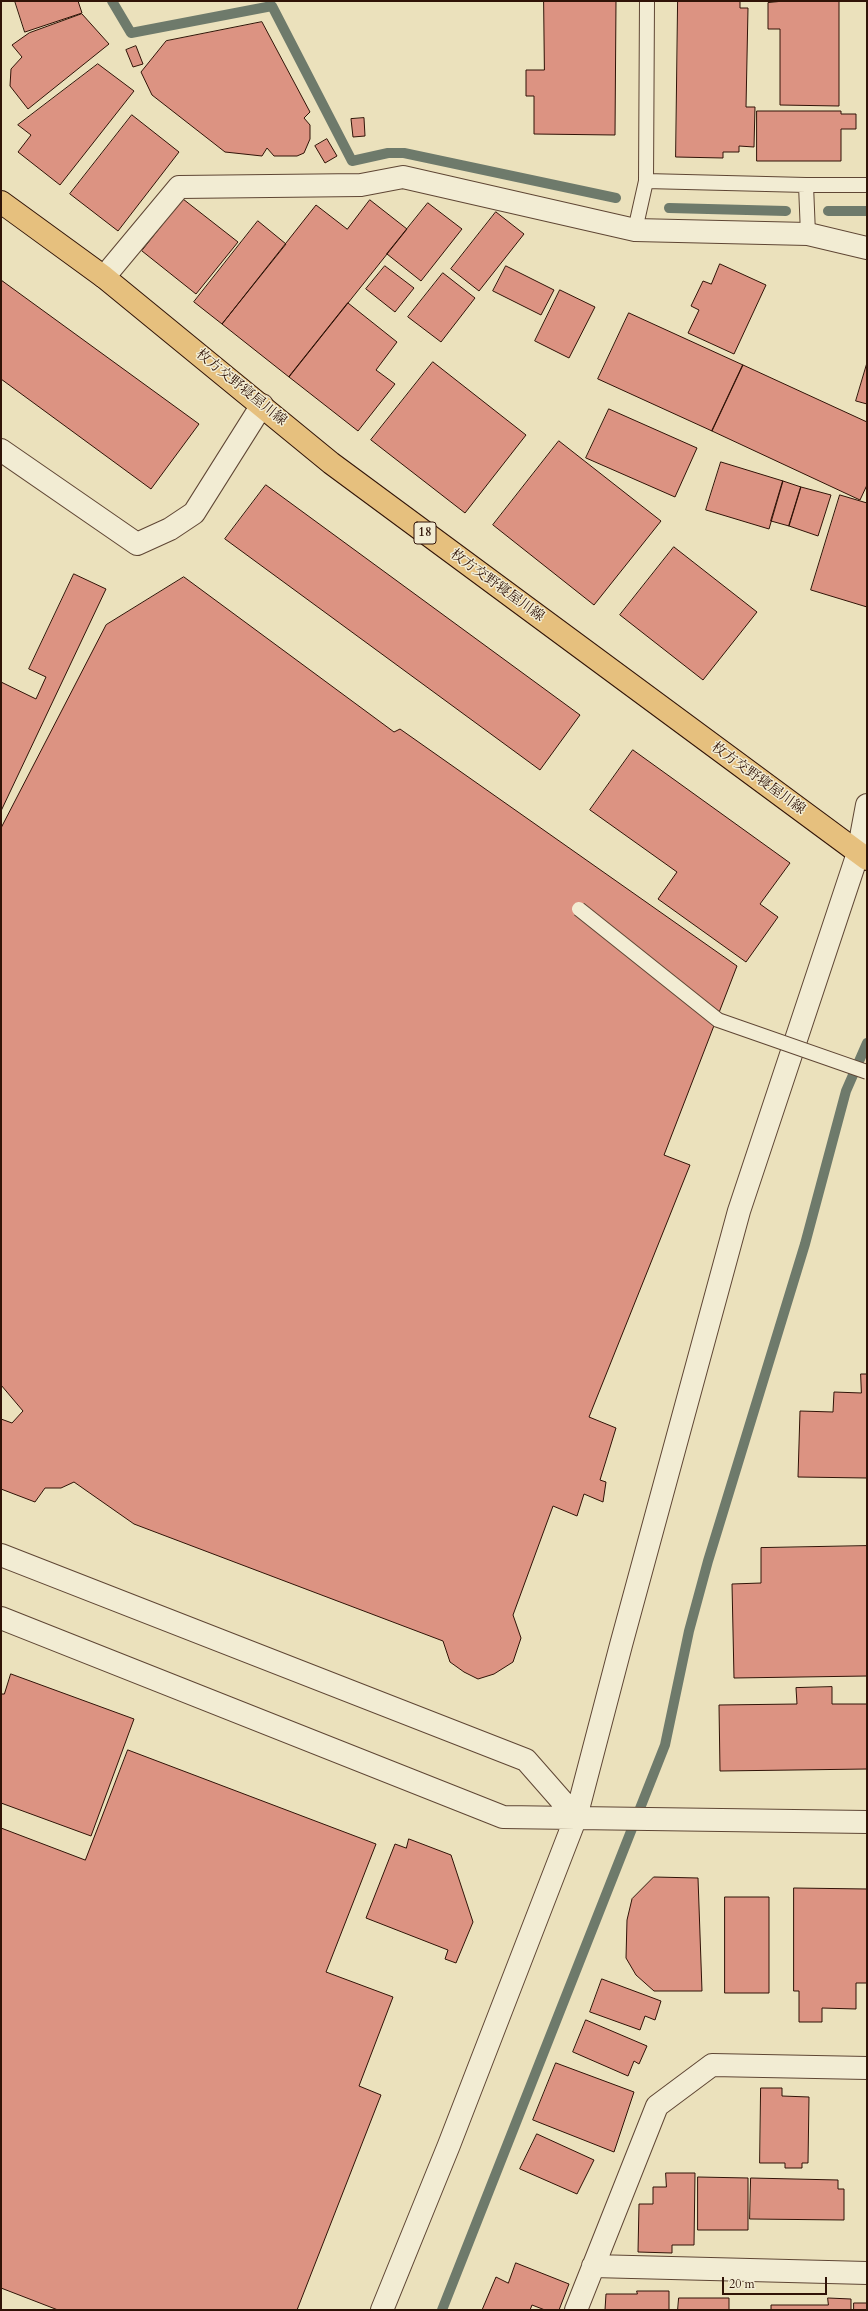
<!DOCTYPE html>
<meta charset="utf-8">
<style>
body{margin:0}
#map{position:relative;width:868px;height:2311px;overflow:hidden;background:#ebe1bc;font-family:Cardo,serif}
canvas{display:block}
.frame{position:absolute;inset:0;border:2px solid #301307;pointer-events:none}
.scale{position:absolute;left:722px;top:2277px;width:105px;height:18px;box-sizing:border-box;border:2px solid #301307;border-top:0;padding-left:5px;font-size:12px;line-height:14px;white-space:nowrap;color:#301307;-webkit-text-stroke:3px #f2ecd3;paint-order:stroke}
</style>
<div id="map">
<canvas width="868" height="2311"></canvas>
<div class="frame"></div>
<div class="scale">20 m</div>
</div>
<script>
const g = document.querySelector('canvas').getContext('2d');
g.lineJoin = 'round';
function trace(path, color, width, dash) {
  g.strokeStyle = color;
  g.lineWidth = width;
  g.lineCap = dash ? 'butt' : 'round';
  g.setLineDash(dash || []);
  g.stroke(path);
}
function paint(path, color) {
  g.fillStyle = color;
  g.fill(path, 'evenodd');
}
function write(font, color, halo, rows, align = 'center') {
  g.font = font + ' Cardo,"Noto Serif JP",serif';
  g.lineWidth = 3;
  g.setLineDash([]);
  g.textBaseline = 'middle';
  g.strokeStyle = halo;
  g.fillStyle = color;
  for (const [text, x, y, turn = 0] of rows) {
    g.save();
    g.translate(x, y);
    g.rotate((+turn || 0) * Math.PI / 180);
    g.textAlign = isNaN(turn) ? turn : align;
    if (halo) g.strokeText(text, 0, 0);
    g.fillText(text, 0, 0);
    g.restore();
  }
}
const stream = new Path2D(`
 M112,1L131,33L272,6L352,161L388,153H404L616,198
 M669,208L786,211
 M828,211H867
 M442,2310L665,1745L689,1631L708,1561L805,1244L846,1091L867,1043`);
const building = new Path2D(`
 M15,1H78L82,13L25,32Z
 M544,1H616L615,135L534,134V96H526V70H544Z
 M678,1H740V8H748L746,107H755L754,147L739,146V152H723V158L676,157Z
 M784,1H839V106L780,105V29H768V3Z
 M82,14L109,44L28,109L10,86L11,69L22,57L12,45L29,33Z
 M262,22L310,112L304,118L310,125V139L304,153L297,156H274L267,148L262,156L225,152L152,95L141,72L166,41Z
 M136,46L143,64L133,67L126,50Z
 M98,64L134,91L60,185L18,152L31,135L18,125Z
 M757,111H841V114H856V129H841V161H757Z
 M132,115L179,152L118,231L70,194Z
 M364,118L365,136L353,137L351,119Z
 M327,139L337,156L325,163L315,146Z
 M183,199L238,242L196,294L142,251Z
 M370,200L407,229L289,377L222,324L316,205L347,229Z
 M428,203L462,229L421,281L387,254Z
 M496,212L524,234L479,291L451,269Z
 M258,221L286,244L222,324L194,302Z
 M720,264L766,285L734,354L688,333L699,310L691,306L703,281L711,284Z
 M385,266L414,288L395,312L366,289Z
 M506,266L554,290L541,315L493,291Z
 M443,273L475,298L441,342L408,317Z
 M1,280L199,424L151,489L1,379Z
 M560,290L595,307L569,358L535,341Z
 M348,303L397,342L376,370L395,384L358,431L289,377Z
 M629,313L743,365L712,431L598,379Z
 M433,362L526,435L465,513L371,440Z
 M867,363V404L856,401Z
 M743,365L867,422V485L860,500L712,431Z
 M609,409L697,448L675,497L586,458Z
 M559,441L661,521L594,605L493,525Z
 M721,462L783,481L769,529L706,510Z
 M783,481L801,487L789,526L771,521Z
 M266,485L580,715L540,770L225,539Z
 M801,487L831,495L818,536L789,526Z
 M840,495L867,503V607L811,590Z
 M674,547L757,612L703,680L620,615Z
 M74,574L106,589L1,811V682L36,699L46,677L29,669Z
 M184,577L394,732L400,729L737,966L664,1155L690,1165L589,1417L616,1428L600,1480L606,1482L603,1502L584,1494L577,1516L553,1506L513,1615L521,1638L513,1662L494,1674L478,1679L464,1672L450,1662L443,1641L134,1524L74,1482L61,1488H45L35,1502L1,1489V1419L12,1423L23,1411L1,1385V828L106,625Z
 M633,750L790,863L760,904L778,917L746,962L658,899L677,872L590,810Z
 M861,1374H867V1478L798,1477L800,1411L833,1412L834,1392L861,1393Z
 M867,1546V1676L734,1678L732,1584L761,1583V1548Z
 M11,1674L134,1719L91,1836L1,1803V1694H4Z
 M832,1687V1704H867V1769L720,1771L719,1705L797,1704L796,1688Z
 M128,1750L376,1844L326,1972L393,1997L359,2086L381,2095L297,2310H58L1,2288V1828L85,1860Z
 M409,1839L451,1855L473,1922L456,1963L445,1959L448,1950L366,1918L395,1844L406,1848Z
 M654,1877L698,1878L702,1991H654L636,1975L626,1958L627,1920L632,1899Z
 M794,1888L867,1889V1983H856V2009L822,2008V2022H799V1991H794Z
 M725,1897H769V1993H725Z
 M602,1979L661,2001L655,2020L645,2016L640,2030L590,2012Z
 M586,2020L647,2046L639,2064L634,2061L628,2076L573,2052Z
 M556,2063L634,2092L614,2152L533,2120Z
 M761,2088H782V2096L809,2097L808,2163H802V2168H785V2163H760Z
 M537,2134L594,2160L577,2194L520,2169Z
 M666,2173H695L694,2245H672V2253L638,2252L639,2204H653V2187H666Z
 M698,2177L748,2178V2230H698Z
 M751,2178L838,2180V2189H844V2220L750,2219Z
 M516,2263L569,2284L559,2310H545L532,2305L530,2310H482L496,2277L508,2283Z
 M637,2291H669V2310H605L606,2294H637Z
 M679,2298H729V2310H678Z
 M828,2298L851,2299V2310H771V2305H828Z
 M854,2303H867V2310H854Z`);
const service = new Path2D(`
 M646,181L806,185
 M635,230L646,181L647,1
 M808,234L806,185H867`);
const minor = new Path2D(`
 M104,277L179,187L361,185L403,177L635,230L808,234L867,248
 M1,450L137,544L170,529L194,513L262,405
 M593,2266L867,2273
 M576,2310L657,2106L712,2065L867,2068`);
const tertiary = new Path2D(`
 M1,1555L526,1760L576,1817
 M1,1618L503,1817L867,1822
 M382,2310L449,2145L576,1817L621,1645L739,1211L858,853L867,805`);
const primary = new Path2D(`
 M1,202L104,277L331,463L867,859`);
const serviceBridge = new Path2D(`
 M579,909L718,1020L867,1072`);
const shields = [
 [425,533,22]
];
const shieldNames = [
 ["18",425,533]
];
const streetNames = [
 ["枚方交野寝屋川線",241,388,39],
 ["枚方交野寝屋川線",497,586,36],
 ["枚方交野寝屋川線",758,779,36]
];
trace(stream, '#6e7a6b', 10);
paint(building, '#dc9382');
trace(building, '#301307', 1);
trace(service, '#5f4634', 16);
trace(minor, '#5f4634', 24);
trace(tertiary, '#5f4634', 24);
trace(primary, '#301307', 24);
trace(service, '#f2ecd3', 14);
trace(minor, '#f2ecd3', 22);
trace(tertiary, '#f2ecd3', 22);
trace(primary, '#e6c07e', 22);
trace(serviceBridge, '#5f4634', 16, []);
trace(serviceBridge, '#f2ecd3', 14);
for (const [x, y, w] of shields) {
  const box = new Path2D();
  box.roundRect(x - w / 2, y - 11, w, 22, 3);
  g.fillStyle = '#f2ecd3';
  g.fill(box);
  trace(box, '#301307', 1);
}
write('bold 13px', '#301307', null, shieldNames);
write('14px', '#301307', '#f2ecd3', streetNames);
</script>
